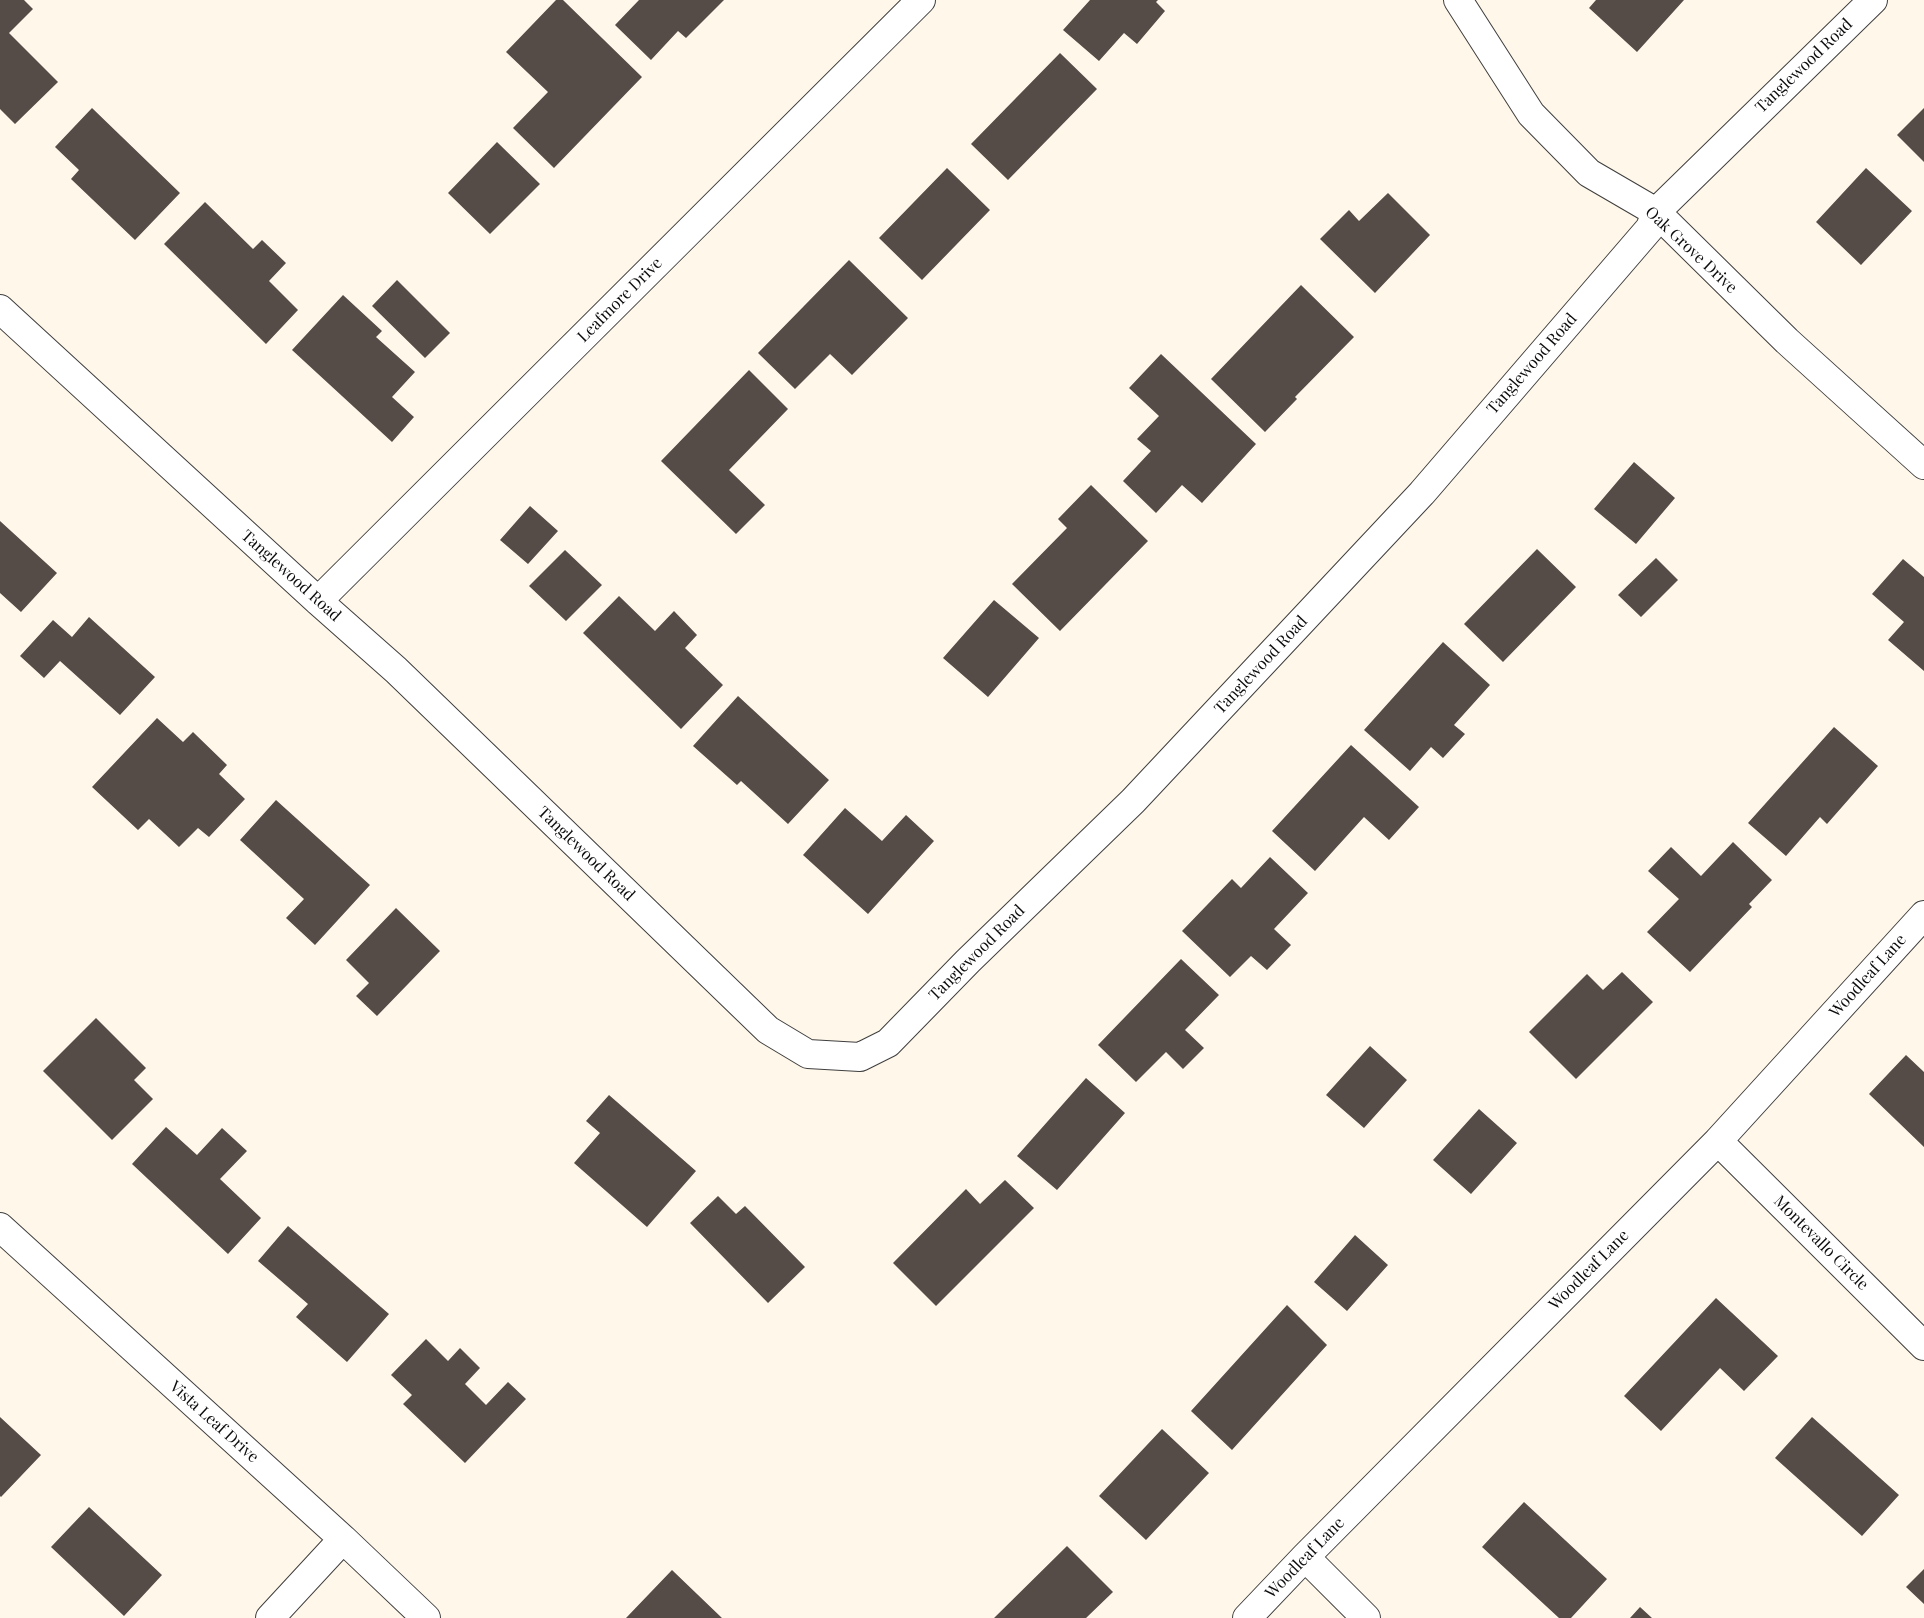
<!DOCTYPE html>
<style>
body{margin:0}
canvas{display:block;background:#fff8ea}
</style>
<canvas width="1924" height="1618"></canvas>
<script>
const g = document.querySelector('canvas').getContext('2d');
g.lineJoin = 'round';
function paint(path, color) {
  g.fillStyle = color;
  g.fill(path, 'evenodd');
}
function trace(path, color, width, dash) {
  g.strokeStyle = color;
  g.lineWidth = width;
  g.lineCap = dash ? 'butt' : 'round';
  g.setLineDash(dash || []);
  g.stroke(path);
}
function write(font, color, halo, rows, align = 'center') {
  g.font = font + ' "Playfair Display",serif';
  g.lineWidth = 5;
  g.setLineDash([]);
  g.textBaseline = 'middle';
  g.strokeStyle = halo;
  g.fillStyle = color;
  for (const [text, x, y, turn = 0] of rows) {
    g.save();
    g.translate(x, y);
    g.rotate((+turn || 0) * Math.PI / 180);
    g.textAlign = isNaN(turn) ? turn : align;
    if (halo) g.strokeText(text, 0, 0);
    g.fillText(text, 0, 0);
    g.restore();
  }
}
const building = new Path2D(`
 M0,0H24L33,9L9,33L58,82L15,124L0,109Z
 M556,0H563L642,77L554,168L513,128L548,92L506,52Z
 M639,0H724L686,38L678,31L651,60L615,25Z
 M1090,0H1158L1156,2L1165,11L1137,44L1124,33L1099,61L1063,30Z
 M1596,0H1684L1637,52L1589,8Z
 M1060,53L1097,89L1008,180L971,144Z
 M92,108L180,193L135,240L71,179L79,170L55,147Z
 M1924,108V162L1897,135Z
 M497,142L540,184L490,234L448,193Z
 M947,168L990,210L922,280L879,238Z
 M1866,168L1912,211L1861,265L1816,222Z
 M1388,193L1430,235L1375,293L1320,239L1349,210L1359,221Z
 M205,202L253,249L262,240L286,263L269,281L298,310L266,344L164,244Z
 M849,260L908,318L852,375L830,354L795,389L758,353Z
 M397,280L450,333L425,358L372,306Z
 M1301,285L1354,337L1295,397L1297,399L1265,432L1211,379Z
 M343,295L382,331L376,337L415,372L392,397L414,417L392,442L292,350Z
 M1161,354L1256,444L1202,503L1182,485L1156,513L1123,481L1151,451L1137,439L1159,416L1129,388Z
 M749,370L788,409L729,470L765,505L736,534L661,461Z
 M1634,462L1675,498L1636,544L1594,509Z
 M1091,485L1148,541L1060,631L1012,584L1067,528L1058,519Z
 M530,506L558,531L528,564L500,540Z
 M0,521L57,573L21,612L0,593Z
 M1537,549L1576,587L1503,662L1464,624Z
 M565,550L602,585L566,621L529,586Z
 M1656,558L1678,580L1641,617L1618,595Z
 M1903,559L1924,577V671L1888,640L1904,622L1872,594Z
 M619,596L655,631L674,611L697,635L685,648L723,685L681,729L583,633Z
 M994,600L1039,638L988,697L943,658Z
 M89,617L155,677L120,715L60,661L44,678L20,656L53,620L72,637Z
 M1443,642L1490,685L1454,725L1465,734L1443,758L1431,747L1410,771L1364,730Z
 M738,696L829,780L788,824L741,781L737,785L693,746Z
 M157,718L183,742L193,732L227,765L219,774L245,799L209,837L198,828L179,847L149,819L138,830L92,787Z
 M1834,727L1878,766L1827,824L1820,817L1786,856L1748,823Z
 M1351,745L1419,807L1389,840L1364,817L1315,871L1272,831Z
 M276,800L370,885L315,945L286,918L304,899L240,840Z
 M845,808L882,841L906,815L934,841L868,914L803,855Z
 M1733,842L1772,880L1749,904L1752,907L1690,972L1647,932L1679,899L1648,871L1671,847L1701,876Z
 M1270,857L1308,893L1274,929L1291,945L1267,970L1251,956L1230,977L1182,931L1232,879L1241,888Z
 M396,908L440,951L377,1016L356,996L369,983L346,960Z
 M1181,959L1219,995L1185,1030L1204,1048L1183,1069L1166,1052L1136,1082L1098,1045Z
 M1622,972L1653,1002L1576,1079L1529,1032L1587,974L1603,990Z
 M96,1018L146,1068L134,1080L153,1099L112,1140L43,1071Z
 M1370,1046L1407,1080L1364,1128L1326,1095Z
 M1906,1055L1924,1072V1147L1869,1094Z
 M1086,1078L1125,1113L1057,1190L1017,1156Z
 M609,1095L696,1171L647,1227L574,1163L600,1133L586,1121Z
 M1479,1109L1517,1143L1471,1194L1433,1160Z
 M166,1127L197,1155L222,1128L247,1151L220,1179L261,1218L228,1254L132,1164Z
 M1005,1180L1034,1208L936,1306L893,1263L966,1189L980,1204Z
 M718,1196L736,1214L745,1206L805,1267L768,1303L690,1223Z
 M288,1226L389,1314L347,1362L296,1317L308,1304L258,1261Z
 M1355,1235L1388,1265L1347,1311L1314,1282Z
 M1716,1298L1778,1356L1744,1391L1720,1368L1661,1431L1624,1396Z
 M1287,1305L1327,1345L1232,1450L1191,1411Z
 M426,1339L448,1361L460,1348L480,1368L465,1384L486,1405L508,1382L526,1399L465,1463L403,1404L412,1395L391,1375Z
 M0,1417L41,1455L1,1497L0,1496Z
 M1812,1417L1899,1495L1862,1536L1775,1458Z
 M1162,1429L1209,1473L1146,1540L1099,1496Z
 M1524,1502L1607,1579L1571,1618H1559L1482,1547Z
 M89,1507L162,1575L124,1616L51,1547Z
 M1067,1546L1113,1592L1086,1618H994Z
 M1924,1569V1604L1906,1587Z
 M672,1570L722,1618H626Z
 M1640,1607L1652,1618H1630Z`);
const minor = new Path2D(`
 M1458,0L1531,114L1589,173L1656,212L1787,341L1924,465
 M0,309L318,601L396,670L768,1030L808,1054L860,1057L888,1043L968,961L1133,801L1422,493L1650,228L1656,212L1873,0
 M318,601L921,0
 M1718,1141L1924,1346
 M0,1227L343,1539L426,1618
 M1305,1557L1366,1618
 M270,1618L343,1539
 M1247,1618L1305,1557L1718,1141L1924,915`);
const streetNames = [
 ["Tanglewood Road",1804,66,-44],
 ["Oak Grove Drive",1691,250,43],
 ["Leafmore Drive",620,300,-45],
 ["Tanglewood Road",1532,364,-49],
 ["Tanglewood Road",291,576,42],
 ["Tanglewood Road",1261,665,-47],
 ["Tanglewood Road",586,854,44],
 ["Tanglewood Road",977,953,-45],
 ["Woodleaf Lane",1868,976,-48],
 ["Montevallo Circle",1821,1243,45],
 ["Woodleaf Lane",1589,1270,-45],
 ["Vista Leaf Drive",214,1422,42],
 ["Woodleaf Lane",1305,1558,-46]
];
paint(building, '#554b47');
trace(minor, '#3f3f3f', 30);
trace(minor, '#fff', 28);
write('16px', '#0c0c0c', '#fff', streetNames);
</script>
